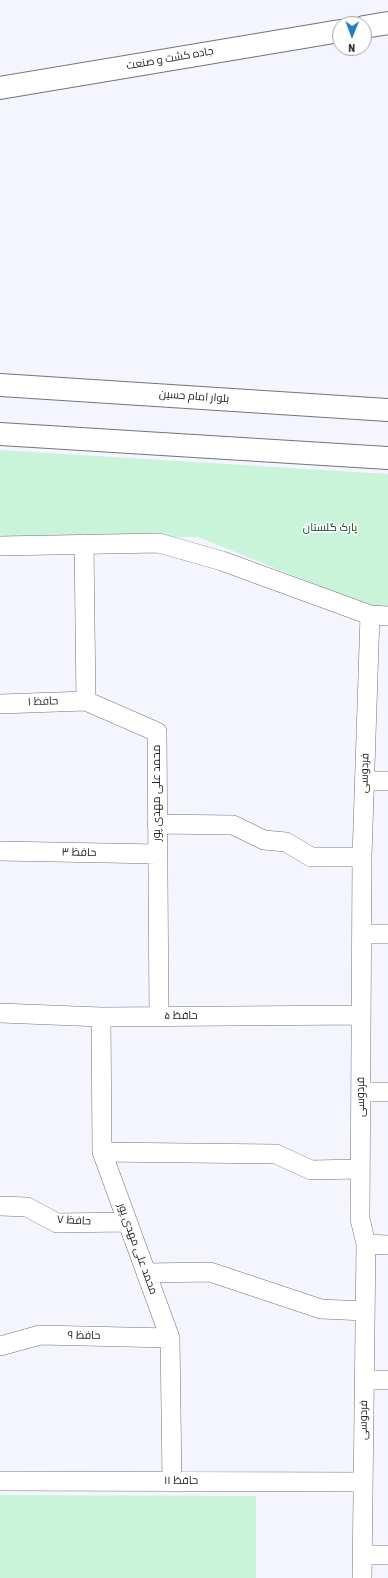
<!DOCTYPE html>
<meta charset="utf-8">
<style>
body{margin:0}
#map{position:relative;width:388px;height:1578px;overflow:hidden;background:#f4f5fe;font-family:"Roboto Condensed",sans-serif}
canvas{display:block}
.north{position:absolute;left:332px;top:16px;width:40px;height:40px;box-sizing:border-box;background:#fff;border:1px solid #a6a6a7;border-radius:50%;rotate:181deg;font-size:11px;font-weight:700;line-height:16px;text-align:center;color:#202023}
.north::after{content:'';display:block;margin:auto;width:14px;height:18px;background:#257bc9;clip-path:polygon(50% 0,100% 100%,50% 72%,0 100%)}
</style>
<div id="map">
<canvas width="388" height="1578"></canvas>
<div class="north">N</div>
</div>
<script>
const g = document.querySelector('canvas').getContext('2d');
g.lineJoin = 'round';
function paint(path, color) {
  g.fillStyle = color;
  g.fill(path, 'evenodd');
}
function trace(path, color, width, dash) {
  g.strokeStyle = color;
  g.lineWidth = width;
  g.lineCap = dash ? 'butt' : 'round';
  g.setLineDash(dash || []);
  g.stroke(path);
}
function write(font, color, halo, rows, align = 'center') {
  g.font = font + ' "Roboto Condensed",Cairo,sans-serif';
  g.lineWidth = 3;
  g.setLineDash([]);
  g.textBaseline = 'middle';
  g.strokeStyle = halo;
  g.fillStyle = color;
  for (const [text, x, y, turn = 0] of rows) {
    g.save();
    g.translate(x, y);
    g.rotate((+turn || 0) * Math.PI / 180);
    g.textAlign = isNaN(turn) ? turn : align;
    if (halo) g.strokeText(text, 0, 0);
    g.fillText(text, 0, 0);
    g.restore();
  }
}
const green = new Path2D(`
 M0,450L388,474V608L371,607L198,537L0,536Z
 M0,1495L256,1496V1578H0Z`);
const minor = new Path2D(`
 M84,544L86,701L157,732L159,1017
 M0,546L159,543L222,561L370,615L388,616
 M0,704L86,701
 M364,781H388
 M157,824L233,825L264,840L286,842L311,857H362
 M0,851L158,854
 M362,934H388
 M0,1013L101,1017L361,1015
 M101,1017L102,1152L170,1338L172,1481
 M361,1092H388
 M102,1152L276,1154L311,1170L360,1169
 M0,1206L27,1207L57,1223L127,1222
 M366,1244L388,1245
 M146,1273L210,1272L321,1309L365,1311
 M0,1346L40,1335L170,1338
 M364,1380H388
 M0,1481L363,1482
 M362,1555H388
 M362,1578L366,1244L360,1219L362,857L370,615`);
const secondary = new Path2D(`
 M364,27L388,23
 M0,88L340,31
 M0,385L388,410
 M0,434L388,458`);
const streetNames = [
 ["جاده کشت و صنعت",170,59,-10],
 ["بلوار امام حسین",194,397,4],
 ["حافظ ۱",43,702,-2],
 ["فردوسی",365,773,-88],
 ["محمد علی مهدی پور",157,793,-90],
 ["حافظ ۳",79,853,1],
 ["حافظ ۵",181,1016],
 ["فردوسی",361,1097,-90],
 ["حافظ ۷",74,1221,3],
 ["محمد علی مهدی پور",137,1249,70],
 ["حافظ ۹",84,1336,1],
 ["فردوسی",364,1420,-89],
 ["حافظ ۱۱",181,1481]
];
const parkNames = [
 ["پارک گلستان",330,528]
];
paint(green, '#caf4d9');
trace(minor, '#73747c', 20);
trace(secondary, '#73747c', 24);
trace(minor, '#fff', 19);
trace(secondary, '#fff', 22);
write('11px', '#202023', '#fff', streetNames);
write('11px', '#07482a', '#fff', parkNames);
</script>
